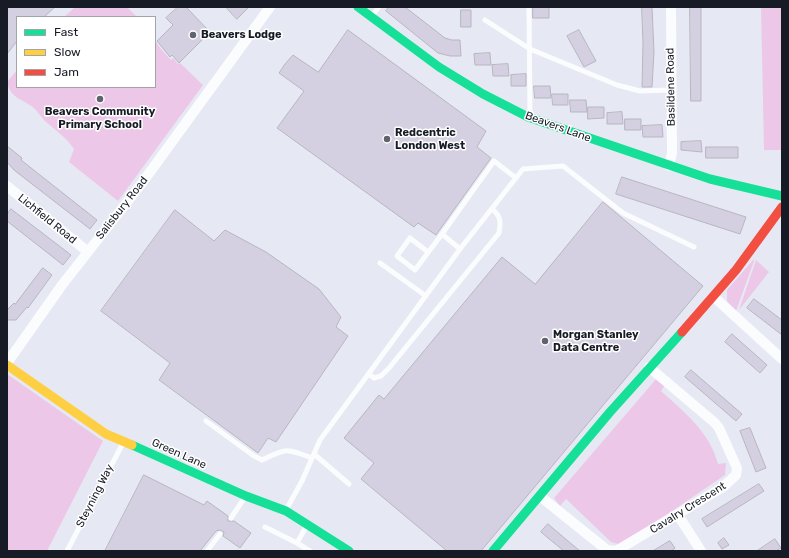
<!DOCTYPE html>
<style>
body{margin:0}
#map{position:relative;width:789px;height:558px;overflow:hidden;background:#e6e9f3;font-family:Rubik,sans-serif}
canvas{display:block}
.frame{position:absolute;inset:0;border:8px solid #171b25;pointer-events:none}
.legend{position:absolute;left:16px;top:16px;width:140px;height:72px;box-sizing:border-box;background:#fff;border:1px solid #a2a4a8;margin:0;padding:5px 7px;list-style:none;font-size:12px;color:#171b25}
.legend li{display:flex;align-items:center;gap:8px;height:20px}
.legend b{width:20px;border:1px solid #a2a4a8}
</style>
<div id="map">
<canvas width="789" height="558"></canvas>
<div class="frame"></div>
<ul class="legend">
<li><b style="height:5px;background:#16e098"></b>Fast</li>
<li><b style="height:5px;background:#ffcf43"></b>Slow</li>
<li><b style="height:5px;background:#f24e42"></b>Jam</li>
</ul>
</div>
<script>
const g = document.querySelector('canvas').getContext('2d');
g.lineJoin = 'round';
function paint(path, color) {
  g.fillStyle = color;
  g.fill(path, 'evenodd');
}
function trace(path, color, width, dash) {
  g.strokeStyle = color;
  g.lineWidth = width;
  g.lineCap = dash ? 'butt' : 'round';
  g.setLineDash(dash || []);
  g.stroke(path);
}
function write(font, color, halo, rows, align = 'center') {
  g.font = font + ' Rubik,sans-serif';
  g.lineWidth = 3;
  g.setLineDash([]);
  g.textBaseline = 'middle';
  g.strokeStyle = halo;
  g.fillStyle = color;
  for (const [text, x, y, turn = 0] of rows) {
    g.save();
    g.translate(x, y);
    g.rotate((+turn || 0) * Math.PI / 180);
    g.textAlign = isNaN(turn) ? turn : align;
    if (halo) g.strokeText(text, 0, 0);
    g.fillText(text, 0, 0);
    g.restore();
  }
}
const green = new Path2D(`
 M75,7H127L137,17H64Z
 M761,7H782V150H764Z
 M155,40L160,48L171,60L173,58L178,64L180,63L203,85L118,201L69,162L74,149C66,137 55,130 45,121C41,117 38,112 35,109C23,98 11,100 7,82L17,70V87H155Z
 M754,259V261L736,311L727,301V290Z
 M756,260L769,272L739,310Z
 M7,374L103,441L47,551H7Z
 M657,378L666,384L661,391C684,412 710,432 718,464L726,463L725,475L631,539L618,544L611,542L566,499L560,506L554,498Z`);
const building = new Path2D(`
 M7,7H55L44,17H17V41L7,54Z
 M178,7H186L210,32L179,63L172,55L170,57L157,41L173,25L166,18Z
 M226,7H249L237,19Z
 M389,7H405L445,38L452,40H460L461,56H450L438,53L386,11Z
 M533,7H549V18H533Z
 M642,7H652L654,52L652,87H642L643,44Z
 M690,7H701V101H691Z
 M461,10H471V27H461Z
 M348,30L486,131L477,147L491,158L436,235L418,223L414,227L277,128L304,91L279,73L285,64L293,55L318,72Z
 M579,30L596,61L584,67L567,36Z
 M490,53L491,65H475L474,54Z
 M508,64L509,76H493L492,65Z
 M526,74V86H511V75Z
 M534,86H550L551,98H535Z
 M552,94H568V105H553Z
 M570,100H586L587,112H571Z
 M588,107H604V118L588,119Z
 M622,112L623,124H607V113Z
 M625,119H641V130H625Z
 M662,125L663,137H643L642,126Z
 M701,141L702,152L681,150V142Z
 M7,146L22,158L21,160L97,220L90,229L14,170L7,162Z
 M706,147H738V158H706Z
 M622,177L746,217L740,234L616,194Z
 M603,202L703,286L481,551H447L361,479L374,463L344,438L379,395L384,399L502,257L535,284Z
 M11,209L71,255L63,265L7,221V215Z
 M175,210L214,241L225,230L266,252L319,289L341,317L336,327L348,336L276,442L268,438L258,453L159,380L170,363L101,311Z
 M43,268L52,275L28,308L27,307L16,320H7V310L14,303L15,304Z
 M754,299L782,320V335L747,308Z
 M732,334L767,365L760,373L725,342Z
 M691,370L742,414L736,421L685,377Z
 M750,428L766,468L756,472L740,431Z
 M144,475L204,505L207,501L228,516V521H234L251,533L240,548L223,536L224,532L220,530L216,531L200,551H105Z
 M759,484L764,491L707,527L702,519Z
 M548,524L568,541L580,551H564L548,538L541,532Z
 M724,538L729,545L722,549L718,543Z
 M775,539L781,548L776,551H757Z
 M670,541L675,548L671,551H653Z`);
const lane = new Path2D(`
 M529,7L530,116
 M371,17L379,7
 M485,20L530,49L617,85L640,91L672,90
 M442,234L494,161L516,178
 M428,252L410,238L397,256L415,270L442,234L460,249
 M380,263L426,296
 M369,374L374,378L381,376L389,368L499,233C501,222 501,216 492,209
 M206,421L254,456L262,460C287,448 286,448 312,458
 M314,454L349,484
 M286,510L302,481L320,440L460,249L523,169L563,166L623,213L694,247
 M231,518L245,497
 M307,525L297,543L310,551
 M265,527L297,543
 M67,551L123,443
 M207,551L220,534`);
const street = new Path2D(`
 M669,166L672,153L671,7
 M7,186L88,252
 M714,297L782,359
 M7,363L62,285L142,183L270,7
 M541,497L607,550L616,551L723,487L736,475L737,468L719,428L715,423L649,367
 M678,515L701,551`);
const fast = new Path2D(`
 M358,7L439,67L483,94L528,117L710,179L782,196
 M132,445L246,496L286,511L349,551
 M493,551L610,412L682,332`);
const slow = new Path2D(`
 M7,365L106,434L132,445`);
const jam = new Path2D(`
 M682,332L736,270L782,207`);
const markers = [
 [193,35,4,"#5f636d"],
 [100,99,4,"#5f636d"],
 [387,139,4,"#5f636d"],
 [545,341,4,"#5f636d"]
];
const poiNames = [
 ["Beavers Lodge",201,35],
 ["Beavers Community",100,112,"center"],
 ["Primary School",100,125,"center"],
 ["Redcentric",395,133],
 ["London West",395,146],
 ["Morgan Stanley",553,335],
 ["Data Centre",553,348]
];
const streetNames = [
 ["Basildene Road",671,87,-91],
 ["Beavers Lane",558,127,20],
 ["Salisbury Road",122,208,-52],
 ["Lichfield Road",47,219,39],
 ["Green Lane",179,454,24],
 ["Steyning Way",95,496,-63],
 ["Cavalry Crescent",688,508,-32]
];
paint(green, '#edc7e8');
paint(building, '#d4cfe1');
trace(building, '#b7b6c0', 1);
trace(lane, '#fbfcfd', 5);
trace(street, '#fbfcfd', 10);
trace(fast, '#16e098', 9);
trace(slow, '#ffcf43', 9);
trace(jam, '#f24e42', 9);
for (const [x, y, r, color] of markers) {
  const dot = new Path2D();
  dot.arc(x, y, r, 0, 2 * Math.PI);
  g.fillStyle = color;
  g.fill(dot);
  trace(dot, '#fff', 1.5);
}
write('bold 11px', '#171b25', '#fff', poiNames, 'left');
write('11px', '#171b25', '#fff', streetNames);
</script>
